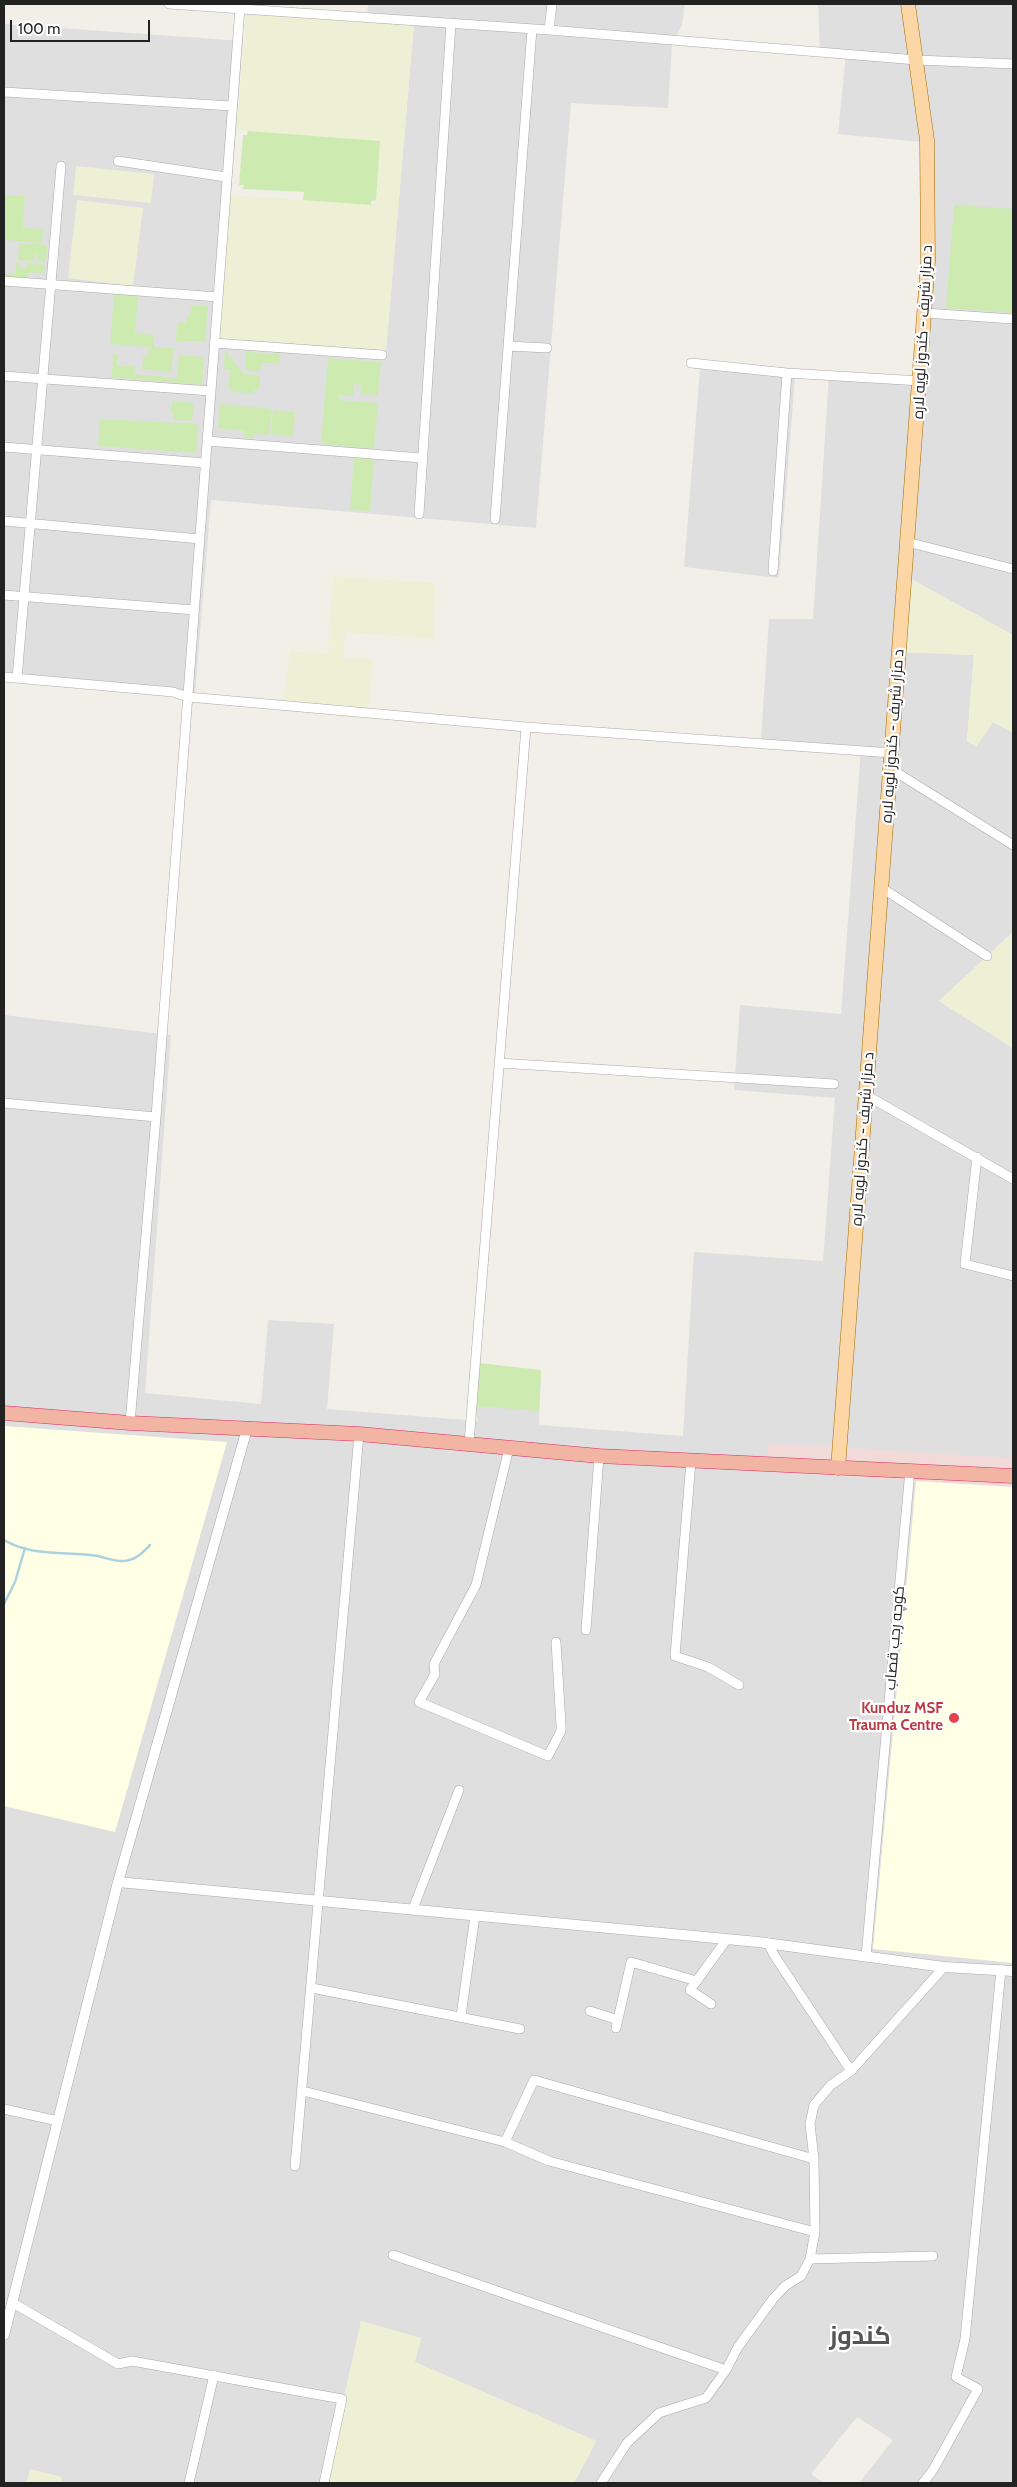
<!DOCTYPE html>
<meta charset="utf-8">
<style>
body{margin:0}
#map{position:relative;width:1017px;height:2487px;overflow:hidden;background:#f2efe9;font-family:Cabin,sans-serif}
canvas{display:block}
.frame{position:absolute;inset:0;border:5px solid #222;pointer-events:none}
.scale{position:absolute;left:10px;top:20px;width:140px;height:22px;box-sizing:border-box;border:2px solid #222;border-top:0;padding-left:6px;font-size:15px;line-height:18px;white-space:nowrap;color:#222;-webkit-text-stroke:4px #fff;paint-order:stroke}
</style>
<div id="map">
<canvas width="1017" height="2487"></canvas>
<div class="frame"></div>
<div class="scale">100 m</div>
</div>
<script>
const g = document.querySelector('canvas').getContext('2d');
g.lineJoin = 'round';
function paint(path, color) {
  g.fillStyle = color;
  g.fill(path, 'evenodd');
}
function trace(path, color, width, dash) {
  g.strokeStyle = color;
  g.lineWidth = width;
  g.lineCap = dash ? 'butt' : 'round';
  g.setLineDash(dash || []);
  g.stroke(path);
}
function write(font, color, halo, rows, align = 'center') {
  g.font = font + ' Cabin,Cairo,sans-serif';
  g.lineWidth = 4.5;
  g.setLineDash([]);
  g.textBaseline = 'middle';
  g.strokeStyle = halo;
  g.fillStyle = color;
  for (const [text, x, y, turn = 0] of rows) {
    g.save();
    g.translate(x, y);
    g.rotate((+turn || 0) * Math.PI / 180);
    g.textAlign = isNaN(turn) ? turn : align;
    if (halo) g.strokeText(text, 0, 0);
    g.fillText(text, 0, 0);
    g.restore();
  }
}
const residential = new Path2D(`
 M368,4H685L682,25L672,45L668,108L571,103L536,528L211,500L195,694L4,680V24L243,41L219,338L386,350L414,23L367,18Z
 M818,4H1013V635L898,572L902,652L974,655L967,741L976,746L993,721L1013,733V932L939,1001L1013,1048V2483H859L893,2440L857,2417L811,2474L824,2483H574L596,2441L414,2362L421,2338L361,2322L325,2483H61V2477L30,2470L27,2483H4V1015L171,1035L145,1393L261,1404L268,1320L334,1324L327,1409L478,1421L474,1406L541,1370L539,1425L683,1436L694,1252L823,1261L835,1098L734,1090L740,1005L841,1014L861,748L761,740L769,619H813L829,376L913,382L923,230L921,142L838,134L846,53L820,52Z
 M700,369L795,377L779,578L684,567Z`);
const commercial = new Path2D(`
 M768,1443L1013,1458V1487L767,1472Z`);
const education = new Path2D(`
 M4,1426L227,1442L115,1832L4,1806Z
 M916,1481L1013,1487V1963L873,1949Z`);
const farmland = new Path2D(`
 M247,10L414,23L386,350L219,338L231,195L375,205L380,142L236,130Z
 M76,166L154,174L151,203L73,195Z
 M77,200L143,208L133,286L68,278Z
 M333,576L435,583L433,639L345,632L344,657L373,659L369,704L366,709L283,702L290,652L328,653Z
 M907,577L1013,635V733L993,722L976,747L967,741L974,655L902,652Z
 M1013,932V1048L939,1001Z
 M361,2321L421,2338L415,2362L596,2441L574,2483H325Z
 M30,2469L62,2477L61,2483H27Z`);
const grass = new Path2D(`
 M248,131L380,141L376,200L371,201V205L303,200L304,192L243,189L244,185H239L243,135H247Z
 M4,195L25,196L23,228L43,229L42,243L4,240Z
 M954,205L1013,209V313L946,308Z
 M19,243L47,245L46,261H37L38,253H35L34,261L18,260Z
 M16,262L20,263V268L26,269L27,263L45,265L44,273L29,272L28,281L4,278V273L15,274Z
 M114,294L138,296L135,333L154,335V347L173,348L172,372L142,369L143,356L148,357L149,347L110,344Z
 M191,306H208L205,341H176L177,322L186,323L187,316H190Z
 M225,350L244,374L257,375L260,378L259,389L254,390V393L231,392V387H228L230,369H224Z
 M246,352L280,354L279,363H262L260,370L258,372L245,369Z
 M113,354H118L117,366H135L134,374L177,378L179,355L204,357L202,385L112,377Z
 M328,358L381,362L378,395L360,394L361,385L354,384L353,396L339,395V400L378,403L374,449L321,444Z
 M172,401L194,403L192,421L173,420L174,414L171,413Z
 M220,404L272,409L269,435L253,433V438L244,437V431L218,428Z
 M273,410L295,412L293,436L271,434Z
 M100,419L198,424L196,453L98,446Z
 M354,456L374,458L370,511L350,510Z
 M479,1363L541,1370L539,1411L474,1406Z`);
const stream = new Path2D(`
 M4,1540C32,1557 67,1551 98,1556C106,1558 116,1562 125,1561C136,1560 142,1553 150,1545
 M4,1604L15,1582L25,1548`);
const minor = new Path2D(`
 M169,4L549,30L917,60L1013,64
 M549,30L552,4
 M4,92L232,106
 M118,161L226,177
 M4,281L218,297
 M925,313L1013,319
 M214,343L382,355
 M508,346L547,348
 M691,363L787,373L921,381
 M4,376L211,391
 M207,441L422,458
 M4,447L205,463
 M419,514L451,23
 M495,519L532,29
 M4,521L200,539
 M907,542L1013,569
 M773,571L787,373
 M4,595L194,610
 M4,677L173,692L188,697L526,727L892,753
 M17,678L61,166
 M891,769L1013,845
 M882,888L987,956
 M499,1063L834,1084
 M866,1095L1013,1179
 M4,1103L156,1117
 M977,1157L965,1264L1013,1276
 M130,1423L156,1117L240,8
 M469,1443L526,727
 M509,1448L476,1585L434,1664L435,1674L419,1702L548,1756L561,1731V1725L556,1642
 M691,1461L675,1656L708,1667L739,1685
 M586,1630L599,1456
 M413,1909L459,1790
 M768,1943L774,1955L851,2071
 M866,1956L910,1470
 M312,1988L520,2029
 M711,2004L690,1990L727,1939
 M590,2011L618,2020
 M461,2016L475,1916
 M616,2028L631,1962L697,1981
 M303,2091L505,2142L549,2161L815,2232
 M4,2109L58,2121
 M505,2142L534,2080L814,2159
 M295,2166L359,1434
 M393,2255L726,2370
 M810,2259L933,2256
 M13,2303L118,2364L132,2361L342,2399L324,2483
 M189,2483L214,2375
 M601,2483L627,2443L659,2413L706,2398L726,2370L738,2347L773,2299L785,2286L801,2276L810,2259L815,2232L814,2159L810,2124L814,2105L831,2085L851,2071L944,1967
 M923,2483L933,2470L978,2389L956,2377L965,2339L1001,1970`);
const tertiary = new Path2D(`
 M118,1882L758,1942L944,1967L1013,1971
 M4,2335L118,1882L247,1429`);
const primary = new Path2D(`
 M838,1468L928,261L927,140L908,4`);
const trunk = new Path2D(`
 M4,1413L130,1423L359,1434L599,1456L1013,1476`);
const markers = [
 [954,1718,6,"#e0444e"]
];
const streetNames = [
 ["د مزار شریف - کندوز لویه لاره",923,332,-87],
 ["د مزار شریف - کندوز لویه لاره",893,736,-86],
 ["د مزار شریف - کندوز لویه لاره",863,1139,-86],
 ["کوچه رجب قصاب",895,1638,-85]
];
const healthNames = [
 ["Kunduz MSF",943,1709],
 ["Trauma Centre",943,1726]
];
const townNames = [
 ["کندوز",860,2337]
];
paint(residential, '#e0dfdf');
paint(commercial, '#f2dad9');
paint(education, '#ffffe5');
paint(farmland, '#eef0d5');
paint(grass, '#cdebb0');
trace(stream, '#aad3df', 2.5);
trace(minor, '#a9a9a9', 10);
trace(tertiary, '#a9a9a9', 11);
trace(primary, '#a06b00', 15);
trace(trunk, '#dc2a67', 15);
trace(minor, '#fff', 9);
trace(tertiary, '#fff', 10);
trace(primary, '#fcd6a4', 14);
trace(trunk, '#f2b4a3', 14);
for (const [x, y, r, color] of markers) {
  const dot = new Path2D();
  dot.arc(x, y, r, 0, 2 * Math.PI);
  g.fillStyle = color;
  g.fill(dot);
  trace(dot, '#fff', 2);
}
write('15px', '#222', '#fff', streetNames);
write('bold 15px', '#be3a42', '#fff', healthNames, 'right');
write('bold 25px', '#555', '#fff', townNames);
</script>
